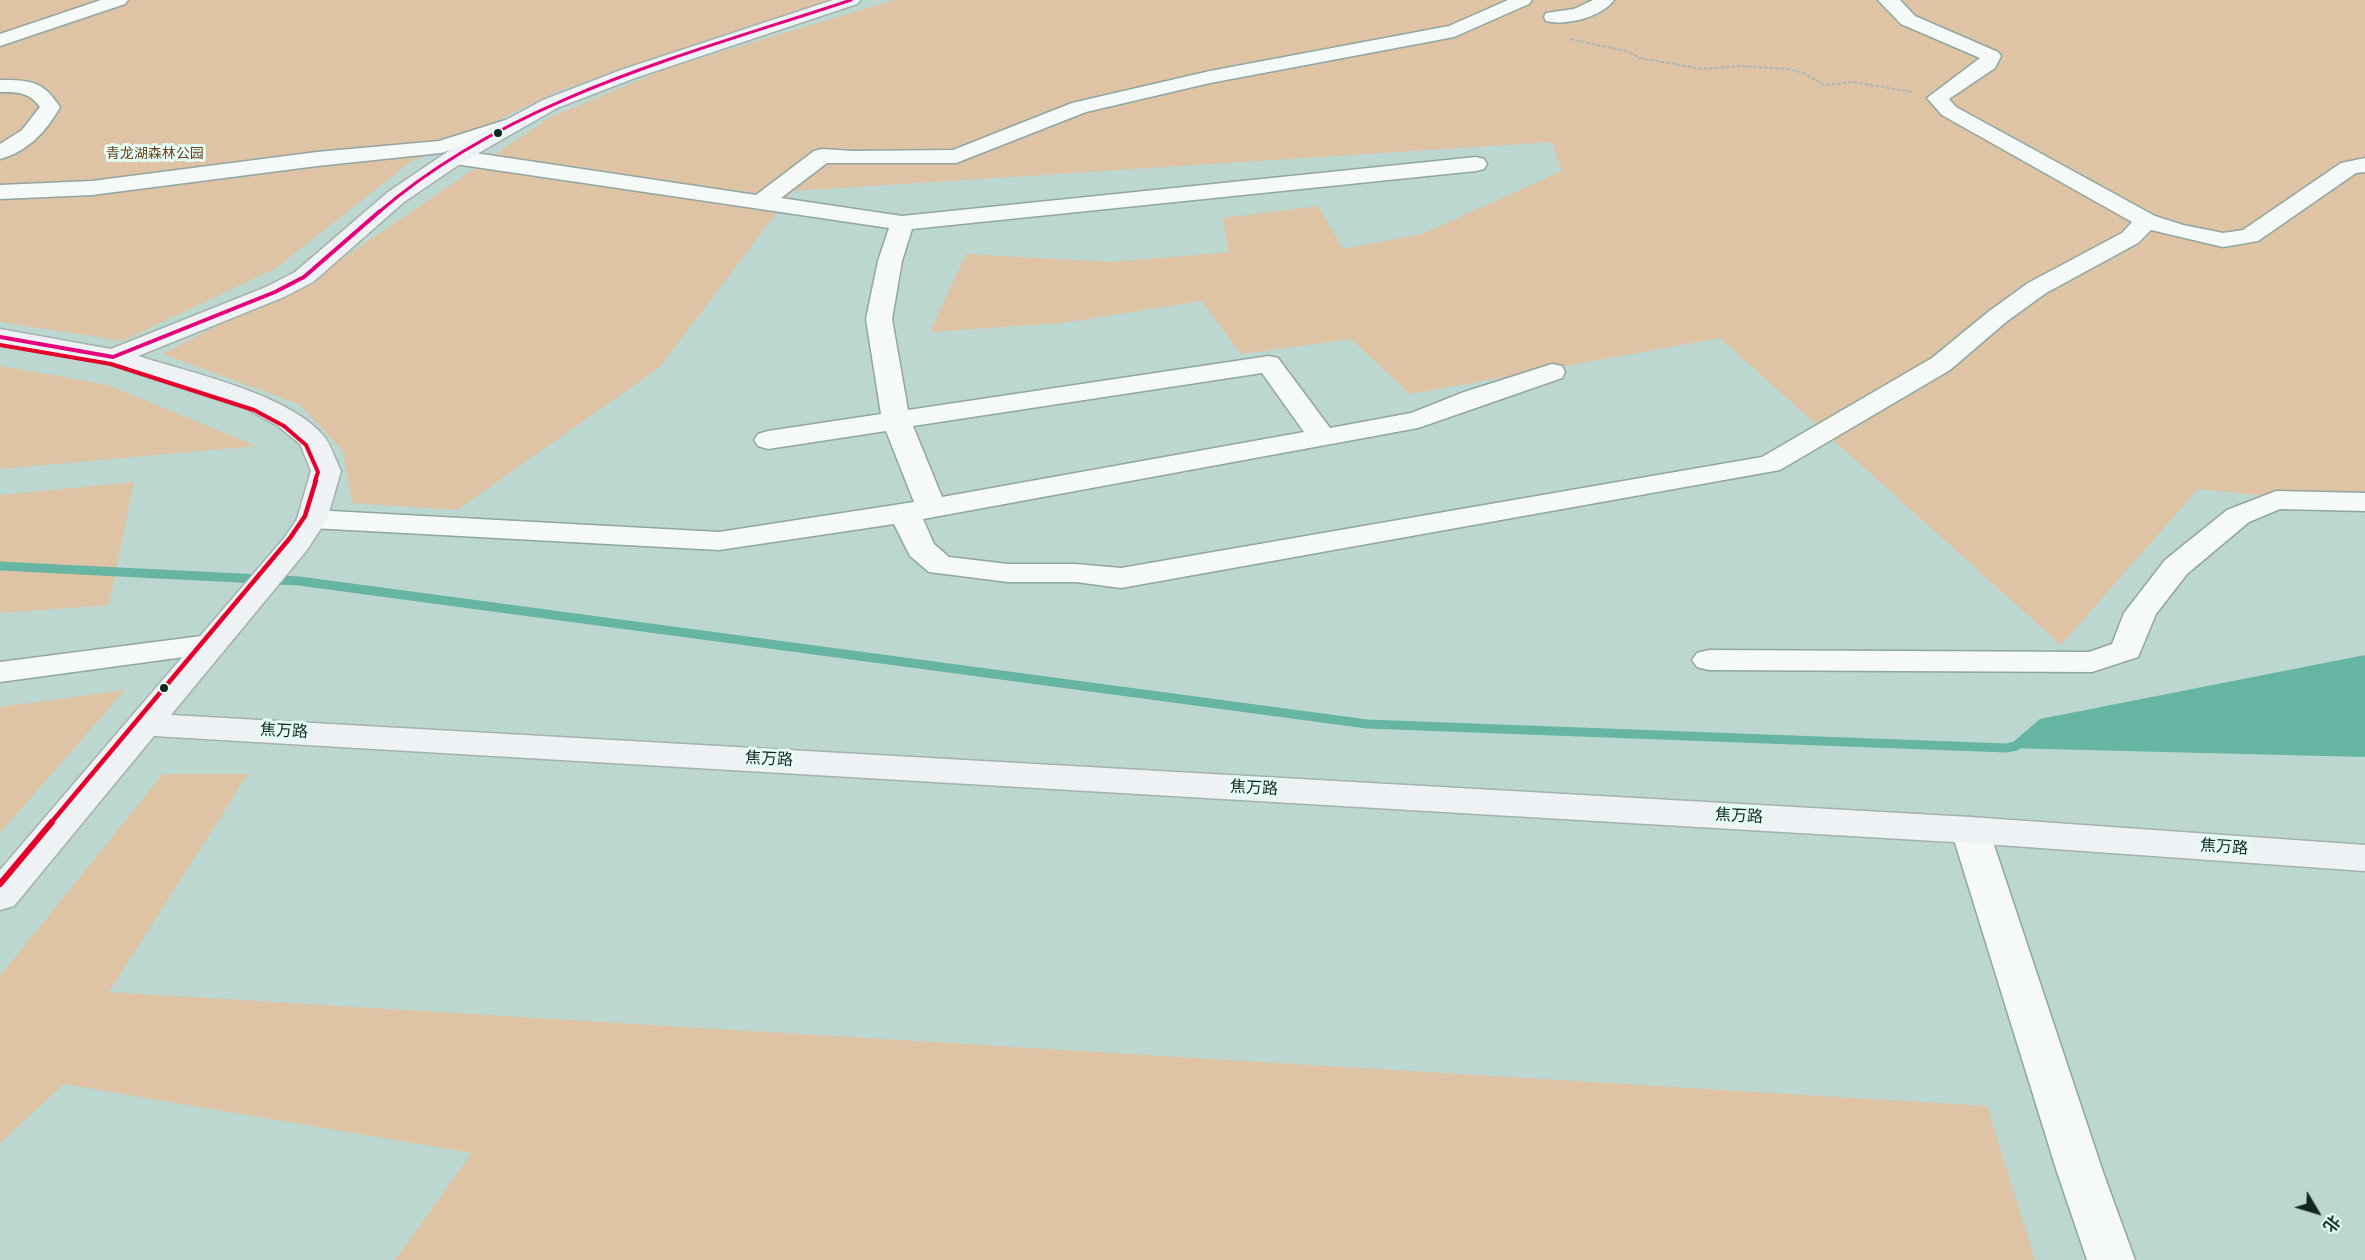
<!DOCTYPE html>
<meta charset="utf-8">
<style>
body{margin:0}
#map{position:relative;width:2365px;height:1260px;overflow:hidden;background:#bbd7cf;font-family:"Nunito Sans","Noto Sans SC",sans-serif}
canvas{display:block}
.north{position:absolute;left:2287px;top:1182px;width:60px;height:60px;-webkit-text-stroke:4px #e4fef6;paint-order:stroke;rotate:128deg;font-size:16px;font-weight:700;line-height:24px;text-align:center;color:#122721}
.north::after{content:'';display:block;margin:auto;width:21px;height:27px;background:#122721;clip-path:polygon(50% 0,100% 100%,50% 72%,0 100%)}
</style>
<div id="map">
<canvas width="2365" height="1260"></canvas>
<div class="north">北</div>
</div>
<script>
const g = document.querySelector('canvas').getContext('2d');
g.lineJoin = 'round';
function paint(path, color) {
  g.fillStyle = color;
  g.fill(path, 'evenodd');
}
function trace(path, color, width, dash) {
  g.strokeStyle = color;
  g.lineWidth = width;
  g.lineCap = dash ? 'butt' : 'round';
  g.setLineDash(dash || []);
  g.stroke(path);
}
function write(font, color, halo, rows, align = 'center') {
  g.font = font + ' "Nunito Sans","Noto Sans SC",sans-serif';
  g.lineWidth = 6;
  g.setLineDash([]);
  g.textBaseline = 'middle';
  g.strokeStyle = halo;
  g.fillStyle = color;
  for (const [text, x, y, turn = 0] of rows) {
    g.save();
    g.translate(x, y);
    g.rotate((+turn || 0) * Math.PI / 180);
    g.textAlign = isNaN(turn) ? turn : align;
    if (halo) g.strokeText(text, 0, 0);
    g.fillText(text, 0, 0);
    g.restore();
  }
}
const green = new Path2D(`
 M0,0H831L560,90L409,163L276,268L122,341L0,322Z
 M894,0H2365V506L2198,489L2061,645L1720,338L1410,394L1351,339L1241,354L1202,301L1061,323L930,332L966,254L1112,262L1229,252L1223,218L1318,206L1343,249L1422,234L1562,171L1552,142L793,191L660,367L457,510L352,503L343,451L299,404L162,354L324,271L549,118L668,68Z
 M0,366L108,385L256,446L0,469Z
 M134,482L109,605L0,613V495Z
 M125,690L0,833V707Z
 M163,774H248L109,992L1987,1106L2035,1260H395L472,1153L64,1084L0,1143V976Z`);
const water = new Path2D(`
 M2365,655V757L2006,748L2040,719Z`);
const stream = new Path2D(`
 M0,566L299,581L1367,724L2006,748L2016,746`);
const path = new Path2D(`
 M1570,39L1626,51L1640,58L1701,69L1740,66L1787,69L1804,73L1824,85L1853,82L1913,92`);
const minor = new Path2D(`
 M101,0H128L125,4L0,46V34Z
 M1508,0H1532L1529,4L1454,37L1210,83L1086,112L956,163H827L781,198L902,216L1476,157L1484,159L1487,164L1484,169L1476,171L912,229L902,261L892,319L908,410L1269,356L1278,358L1330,428L1411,413L1464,392L1552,364L1562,366L1565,372L1562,378L1418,428L923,519L934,544L949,557L1008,564H1076L1121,568L1762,457L1932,358L1988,312L2028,283L2122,233L2132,222L1942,115L1927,98L1980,58L1901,24L1878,0H1900L1915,16L1998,52L2001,56L1995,68L1949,99L1956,107L2155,216L2183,225L2223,233L2243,230L2341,163L2365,158V172L2356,173L2258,241L2223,247L2151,230L2138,243L2046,293L2006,322L1950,370L1780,470L1121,588L1076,582H1008L929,572L910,556L894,524L719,550L312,528L301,525L297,519L301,513L312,510L719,532L914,502L886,431L768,449L758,446L754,440L758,434L768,431L881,414L866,319L878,261L889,228L455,164L447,162L444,157L447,152L455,150L756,195L814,151L822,149L853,151L953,150L1072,103L1210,71L1449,26ZM1262,373L1304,432L942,497L913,426Z
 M1593,0H1614C1602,17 1566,26 1546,21L1544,17L1546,13L1574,9Z
 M0,80C31,80 43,81 60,107C47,131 27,152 0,159V144L22,130L40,107C29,92 18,92 0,92Z
 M512,118L519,120L523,124L519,128L441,153L317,166L92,195L0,199V185L92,181L317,152L439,141Z
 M2276,491L2365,493V511L2280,509L2249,522L2187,574L2156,614L2138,657L2092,672L1709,670L1697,667L1692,660L1697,653L1709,650L2089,652L2112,644L2124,613L2165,560L2227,510Z
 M209,635L221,638L226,645L221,652L0,682V662Z
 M1970,817L1983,821L1989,830L2103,1172L2135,1260H2087L2057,1172L1951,830L1957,821Z`);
const major = new Path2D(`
 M833,0H860L857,4L635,78L557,108L463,162L404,202L313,282L284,297L138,356C191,373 285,393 322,434C331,444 335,459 341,471L327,519L307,550L171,715L1970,817L2365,845V871L1970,843L154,736L14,906L0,910V870L285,537L297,519L311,471L300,444L278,426L247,409L108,364L0,345V329L111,349L266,287L295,272L388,192L447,152L543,100L621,70Z`);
const bus1Far1 = new Path2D(`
 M379,212C510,98 689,54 851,0`);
const bus1 = new Path2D(`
 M0,337L113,357
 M113,357L275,292L304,277L380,211`);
const bus2Far2 = new Path2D(`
 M0,345L111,364L254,410L284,426L306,445L318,472L315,481`);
const bus2Far1 = new Path2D(`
 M50,824L290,538L305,516L316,480`);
const bus2 = new Path2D(`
 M0,884L52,822`);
const markers = [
 [498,133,5,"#122721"],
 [164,688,5,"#122721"]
];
const farParknames = [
 ["青龙湖森林公园",155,155]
];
const streetNames = [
 ["焦万路",284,732,3],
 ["焦万路",769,760,3],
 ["焦万路",1254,789,3],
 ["焦万路",1739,817,3],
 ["焦万路",2224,848,4]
];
paint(green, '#dec3a4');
paint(water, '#66b4a2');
trace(stream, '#66b4a2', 9);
trace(minor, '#90a6a0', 3);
trace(major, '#a2b2ad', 3);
trace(path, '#aeb9b6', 2, [4, 1.5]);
paint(minor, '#f5f9f8');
paint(major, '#eff2f4');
trace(bus1Far1, '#e5007d', 3);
trace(bus1, '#e5007d', 4);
trace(bus2Far2, '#e4002b', 4);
trace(bus2Far1, '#e4002b', 4.5);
trace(bus2, '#e4002b', 6);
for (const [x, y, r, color] of markers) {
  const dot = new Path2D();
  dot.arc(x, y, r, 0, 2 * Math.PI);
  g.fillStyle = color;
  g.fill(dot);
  trace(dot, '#e4fef6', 2);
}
write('14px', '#6c3f1e', '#e4fef6', farParknames);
write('16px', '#122721', '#e4fef6', streetNames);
</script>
